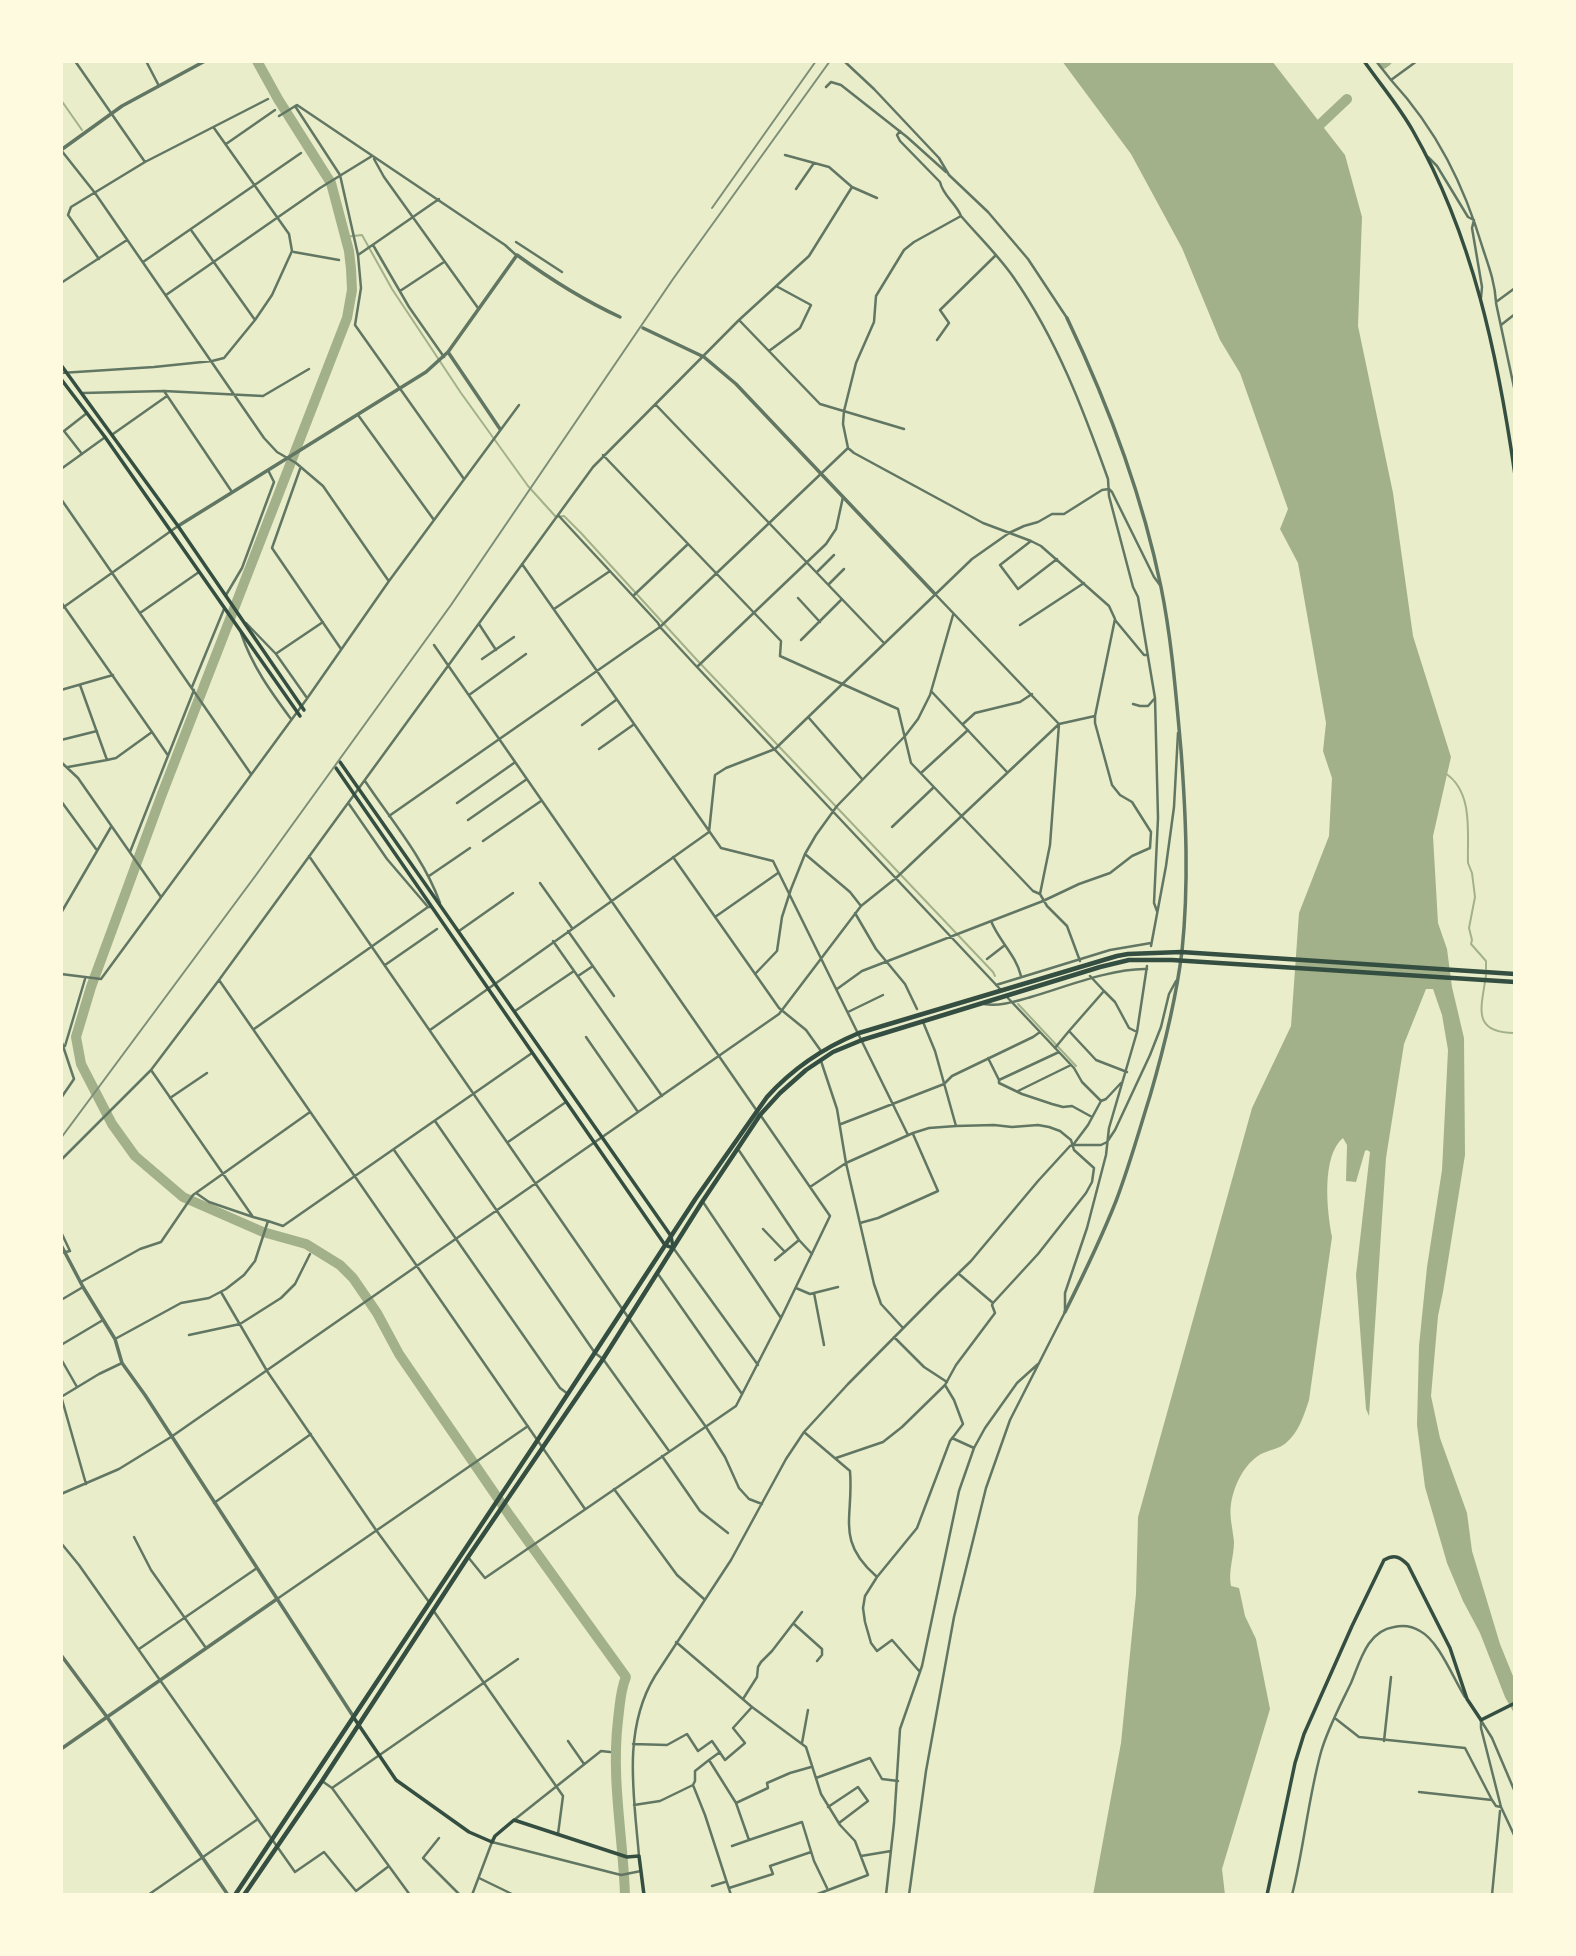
<!DOCTYPE html>
<style>
body{margin:0}
#map{position:relative;width:1576px;height:1956px;overflow:hidden;background:#e9edc9;font-family:Cabin,sans-serif}
canvas{display:block}
.frame{position:absolute;inset:0;border:63px solid #fefae0;pointer-events:none}
</style>
<div id="map">
<canvas width="1576" height="1956"></canvas>
<div class="frame"></div>
</div>
<script>
const g = document.querySelector('canvas').getContext('2d');
g.lineJoin = 'round';
function paint(path, color) {
  g.fillStyle = color;
  g.fill(path, 'evenodd');
}
function trace(path, color, width, dash) {
  g.strokeStyle = color;
  g.lineWidth = width;
  g.lineCap = dash ? 'butt' : 'round';
  g.setLineDash(dash || []);
  g.stroke(path);
}
const water = new Path2D(`
 M1062,61H1272L1345,155L1362,217L1358,326L1393,493L1413,636L1451,757L1433,836L1438,923L1447,949L1452,987L1464,1038L1465,1155L1443,1292L1438,1316L1431,1396L1440,1438L1467,1513L1472,1551L1500,1644L1515,1681V1715L1505,1697L1480,1633L1463,1601L1447,1563L1425,1487L1417,1425L1419,1346L1427,1267L1442,1170L1448,1050L1442,1015L1433,989H1426L1404,1044L1386,1158L1369,1416L1366,1409L1356,1275L1370,1152L1367,1150L1365,1151L1356,1182L1346,1181L1347,1145L1343,1138C1321,1156 1327,1212 1332,1237L1309,1400C1304,1415 1299,1432 1286,1443C1279,1449 1269,1450 1261,1454C1244,1464 1234,1485 1231,1504C1229,1516 1233,1530 1234,1542C1234,1557 1228,1571 1231,1586L1239,1588L1245,1616L1256,1639L1270,1709L1222,1869L1225,1895H1093L1121,1743L1136,1594L1138,1517L1252,1108L1291,1026L1299,913L1329,836L1332,778L1323,751L1326,723L1298,563L1280,529L1288,509L1240,373L1220,340L1182,248L1131,154Z`);
const stream = new Path2D(`
 M61,100L82,130
 M345,237L362,235L392,289L461,393L528,486L556,517L564,516L581,533L696,659L993,972L995,976
 M1445,773C1474,792 1467,833 1468,863L1472,873L1475,897L1469,928L1472,940L1471,944L1486,961V969
 M1486,975C1482,1006 1470,1033 1515,1033
 M1018,1004L1076,1066`);
const river = new Path2D(`
 M257,61L278,99L331,183L349,251L351,269L352,290L347,318L162,794L91,987L76,1037L81,1064L112,1124L135,1156L183,1197L263,1232L306,1244L340,1265L353,1278L377,1313L399,1354L510,1516L626,1677C620,1691 620,1705 618,1720C611,1779 623,1836 625,1895
 M1383,64L1387,61
 M1311,133L1347,99`);
const minor = new Path2D(`
 M75,61L145,162
 M146,61L159,86
 M844,61L874,89L939,158L949,175L988,212L1028,259L1067,318
 M1376,61L1391,80L1417,61
 M1391,80C1437,130 1464,185 1483,249C1489,267 1495,283 1496,302L1515,288
 M826,87L831,82L841,85L907,137L946,172
 M295,106L340,175L358,255L361,288L355,325L464,479
 M279,116L297,105L505,245L516,255
 M900,131L897,135L900,141L940,182C943,196 956,203 961,216C979,237 999,256 1014,278C1057,340 1083,409 1108,479L1109,496L1133,587L1138,597L1155,698L1158,818L1154,903L1157,911
 M226,144L275,110
 M61,150L95,193L264,438L277,452L296,463L323,486L388,580
 M785,155L829,167L852,187L877,198
 M1428,157L1437,166L1468,217L1474,220L1472,228L1482,287L1481,298
 M374,159L384,177L478,308
 M796,189L814,163
 M191,230L255,320
 M516,242L562,272
 M373,245L409,307L444,357
 M294,252L339,260
 M358,255L439,199
 M99,259L68,215L71,207L145,162L268,99
 M143,262L301,153
 M61,283L127,240
 M400,291L444,262
 M166,295L320,188L372,156
 M1496,303L1512,378
 M739,320L820,404L904,429
 M1501,325L1515,314
 M937,340L949,323L940,310L996,255
 M769,351L800,328L811,305L776,286
 M61,373L154,367L212,361L224,358L255,320L272,295L292,251L289,234L214,128
 M1515,376L1512,378L1515,392
 M164,391L232,492
 M83,393L164,391L263,396L309,369
 M656,405L884,643
 M358,415L434,520
 M113,434L167,396
 M82,454L64,431L87,413
 M603,455L781,641L780,656L898,709L911,763L1033,891L1040,894
 M61,469L104,438
 M300,469L272,548L341,649
 M1109,489L1112,492L1154,577L1160,585
 M61,499L251,774
 M558,515L658,623L660,627L697,667L1001,990
 M1031,541L1000,565L1018,589L1057,559
 M522,564L721,848L773,861L908,1135
 M817,572L834,555
 M829,584L844,569
 M935,594L1059,724L1050,845L1040,894L1047,906L1067,926L1080,961
 M226,595L242,568L274,482L268,470
 M633,596L688,544
 M798,598L820,622
 M61,602L152,732
 M61,609L178,526
 M554,609L610,571
 M140,613L199,572
 M1115,620L1144,655H1148
 M246,623L276,654L307,698
 M479,624L496,650
 M1020,625L1084,583
 M241,633C252,666 271,692 291,719
 M801,640L842,599
 M434,645L757,1111
 M277,653L323,622
 M482,659L514,637
 M698,666L826,544L836,529L843,497
 M192,687L224,609
 M61,690L113,675
 M931,691L1007,772
 M469,695L526,654
 M1133,704L1140,706H1148L1155,698
 M809,718L862,779
 M963,724L975,713L1020,702L1032,694
 M582,725L616,700
 M61,740L97,731
 M599,749L633,725
 M107,760L116,758L152,732L167,754
 M61,762L78,778L161,897
 M68,767L107,760L80,685
 M921,773L968,730
 M365,781C391,820 424,858 440,903
 M61,801L96,849
 M457,803L514,763
 M349,804L387,859L428,907
 M389,816L660,627L848,448
 M468,820L527,779
 M892,827L934,787
 M483,841L541,801
 M130,852L194,690
 M805,854L850,892L861,906
 M309,856L623,1310L706,1427L725,1457L739,1488L749,1499L762,1504
 M673,857L779,1008L806,1030L821,1051
 M429,876L470,848
 M540,883L572,928
 M61,913L111,827
 M855,913L876,949L905,984L917,1009
 M715,917L778,873
 M991,921C999,941 1016,955 1021,976
 M459,931L513,893
 M568,931L614,996
 M553,941L662,1096
 M1151,946L1166,866L1174,807L1178,733
 M987,959L1005,945
 M385,965L437,929
 M61,974L101,979L306,700L389,581L519,405
 M755,974L777,951L782,917L791,889L805,854L816,835L837,806L905,736L918,719L930,695L953,615
 M578,976L593,966
 M1090,976L1104,991L1069,1031L1096,1060L1127,1072
 M219,980L585,1509
 M996,985L1110,950L1151,943
 M837,989L862,971L1043,901L1079,884L1110,873L1132,856L1150,848L1151,832L1132,802L1120,795L1112,785L1095,723V716L1115,619L1109,606L1041,546L1031,541L983,523L854,453L848,448L843,424L844,411L856,363L874,322L876,296L904,250L914,242L961,216
 M1104,991L1115,1002L1129,1028L1135,1031
 M1007,997L1074,1068L1082,1082L1101,1101
 M984,1004C999,1007 1017,1001 1031,997C1065,987 1112,968 1147,969
 M515,1011L574,971
 M848,1012L883,995
 M923,1022L935,1051L956,1126
 M254,1029L428,907H431
 M430,1030L709,832L715,775L726,768L775,749L972,559L1009,533L1024,526L1038,522L1052,514H1064L1102,490L1109,489
 M586,1037L638,1112
 M61,1040L74,1079L61,1098
 M65,1046L85,979
 M1055,1048L1069,1031
 M988,1058L999,1080V1083L1022,1094L1052,1104L1063,1107L1072,1106L1092,1117
 M821,1061L837,1109L846,1163L874,1284L881,1304L903,1328
 M151,1070L253,1217L268,1221
 M999,1080L1059,1052
 M1018,1091L1071,1065
 M170,1098L207,1073
 M435,1121L595,1353L603,1359L669,1451
 M841,1124L944,1084L952,1076L1033,1037L1040,1032
 M508,1142L566,1102
 M1073,1145H1101L1107,1142L1115,1130L1150,1055L1161,1027L1169,994L1176,981
 M738,1149L799,1240L812,1254
 M394,1150L560,1388L568,1394
 M61,1160L151,1070L219,980L593,467L739,320L809,256L852,187
 M810,1187L846,1163L913,1133L929,1128L956,1126L994,1125L1012,1127L1038,1125L1049,1127L1060,1131L1071,1140L1074,1150L1094,1168L1092,1182L1086,1193L1038,1254L993,1303
 M196,1193L209,1202L253,1217
 M703,1202L781,1318
 M860,1223L878,1218L938,1191L913,1134
 M763,1229L785,1252
 M61,1232L70,1251L61,1253
 M674,1249L758,1365
 M775,1260L799,1240
 M658,1274L742,1394
 M81,1282L140,1249L161,1242L193,1195L310,1112
 M796,1288L810,1294L838,1287
 M221,1292L267,1371L376,1530L429,1602
 M814,1293L824,1345
 M61,1300L83,1287
 M189,1335L240,1324L281,1298L295,1284L310,1254
 M894,1337L924,1367L947,1382
 M115,1339L181,1303L209,1298L226,1289L244,1275L255,1261L268,1221L283,1226L532,1053
 M61,1345L103,1320
 M61,1359L77,1387
 M61,1396L86,1484
 M61,1397L99,1374L122,1363
 M804,1432L850,1471C854,1517 835,1540 876,1576
 M952,1438L974,1448
 M662,1456L700,1511L728,1533
 M836,1458L883,1442L902,1427L945,1385L956,1365L995,1313L992,1305L993,1303L959,1274
 M614,1489L677,1575L704,1599
 M61,1494L119,1469L171,1437L779,1014L861,906L896,878L1059,724L1095,716
 M214,1503L311,1434
 M134,1537L151,1570L206,1648
 M61,1543L79,1565L295,1872L324,1852L356,1891L389,1866
 M468,1557L485,1578L736,1406L781,1318L830,1216L761,1116
 M277,1599L528,1426
 M433,1610L563,1796L558,1834
 M794,1624L822,1649V1655L817,1661
 M676,1642L752,1707L806,1747L821,1794L840,1825L855,1841L868,1875L815,1895
 M139,1649L257,1568
 M920,1672L892,1640L877,1651L871,1643L865,1622L863,1608L865,1596L877,1577L917,1528L950,1441L963,1424L954,1400L945,1385
 M743,1699L757,1677L758,1667L761,1662L772,1651L802,1612
 M1336,1719L1359,1737L1465,1748L1492,1800L1496,1806L1501,1807
 M1481,1720V1728L1501,1807L1515,1837
 M1482,1722L1492,1738L1515,1792
 M568,1741L584,1764
 M1384,1741L1391,1677
 M802,1743L808,1710
 M633,1744L667,1745L687,1734L698,1751L712,1741L725,1760L745,1743L733,1728L752,1707
 M720,1752L709,1760L736,1803L749,1840L802,1822L814,1861L827,1888
 M816,1778L870,1758L882,1779L898,1781
 M322,1781L332,1788L410,1895
 M693,1785L705,1815L731,1895
 M332,1788L518,1659
 M1419,1792L1492,1800
 M736,1803L768,1788L767,1783L790,1773L811,1767
 M634,1805L660,1801L693,1785L695,1781V1771L709,1760
 M828,1807L858,1787L868,1801L839,1823
 M514,1820L601,1751L610,1752
 M439,1838L423,1858L460,1895
 M732,1846L749,1840
 M639,1856C634,1796 622,1730 655,1676L731,1560L786,1459L804,1432L848,1384L938,1293L971,1261L1038,1181L1070,1146L1073,1145L1088,1125L1101,1101L1106,1099L1121,1083
 M861,1856L891,1851
 M479,1878L514,1895
 M712,1886L725,1882
 M729,1888L773,1874L770,1866L811,1852
 M148,1895L258,1819
 M472,1895L492,1842L621,1875L641,1871
 M886,1895L894,1823L900,1729L922,1666L959,1491L974,1448L985,1428L1017,1383L1038,1364
 M909,1895L926,1771L954,1617L986,1488L1010,1420L1065,1312V1293L1087,1228L1106,1155L1109,1128L1137,1032L1147,966
 M1292,1895C1304,1848 1308,1799 1321,1752C1328,1728 1340,1706 1351,1683C1360,1662 1367,1631 1394,1627C1403,1625 1412,1626 1420,1631C1439,1641 1453,1678 1465,1697
 M1492,1895L1500,1811`);
const tertiary = new Path2D(`
 M61,150L122,106L205,61
 M643,328L704,357L736,384L935,594
 M448,352L500,429
 M178,526L426,372L448,352L517,255C550,279 583,300 620,317
 M61,1245L83,1287L115,1339L122,1363L145,1395L353,1716
 M1065,1312C1083,1276 1101,1239 1116,1201C1129,1167 1139,1131 1150,1096C1164,1048 1176,1000 1182,951C1189,884 1186,817 1181,750C1176,696 1172,641 1161,587C1142,494 1108,404 1067,318
 M61,1655L107,1717L228,1895
 M61,1749L277,1599`);
const secondary = new Path2D(`
 M1364,61C1380,84 1399,106 1413,131C1473,236 1498,357 1515,475
 M61,365L178,526L304,710
 M61,379L105,437L300,716
 M340,762L671,1236L673,1247
 M336,768L665,1245L673,1248
 M354,1718L396,1780L469,1832L492,1842L495,1836L514,1820L627,1857L639,1856L644,1895
 M1267,1895L1295,1763L1304,1734L1352,1626L1384,1560C1395,1554 1400,1557 1408,1565L1450,1648L1467,1699L1481,1720L1515,1703`);
const primary = new Path2D(`
 M235,1895L537,1441L696,1198L767,1097C793,1068 823,1048 859,1033L1117,956L1128,954L1181,952L1515,974
 M244,1895L322,1781L468,1557L603,1359L702,1202L760,1115L780,1093L806,1070L833,1052L862,1040L1100,967L1129,960H1172L1515,982`);
const rail = new Path2D(`
 M712,208L816,61
 M61,1138L256,875L451,605L673,279L830,61`);
paint(water, '#a3b18a');
trace(stream, '#a3b18a', 2);
trace(river, '#a3b18a', 10);
trace(minor, '#617663', 2.5);
trace(tertiary, '#617663', 3.5);
trace(secondary, '#344e41', 3.5);
trace(primary, '#344e41', 4.5);
trace(rail, '#7c8e77', 2);
</script>
